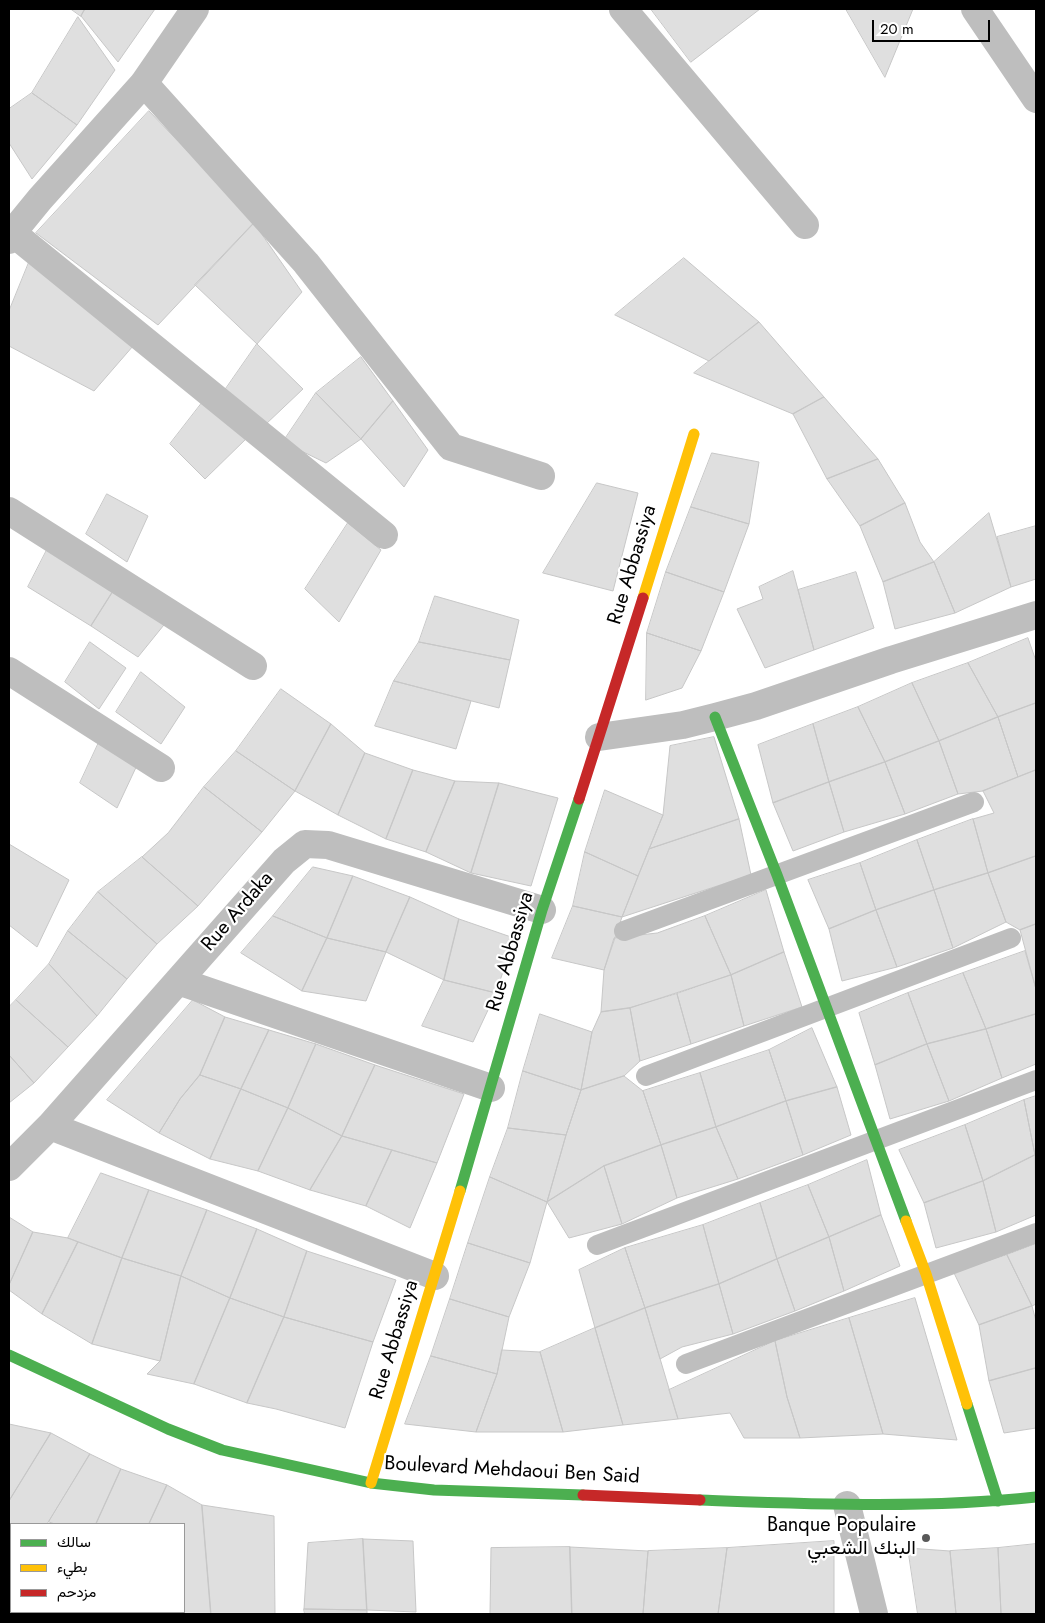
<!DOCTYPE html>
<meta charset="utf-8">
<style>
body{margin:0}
#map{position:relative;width:1045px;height:1623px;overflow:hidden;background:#fff;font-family:Jost,Vazirmatn,sans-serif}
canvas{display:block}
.frame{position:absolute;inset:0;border:10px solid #000;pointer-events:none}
.legend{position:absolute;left:10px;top:1523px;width:175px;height:90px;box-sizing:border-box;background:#fff;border:1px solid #999;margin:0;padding:6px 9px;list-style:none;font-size:15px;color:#000}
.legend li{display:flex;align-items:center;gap:10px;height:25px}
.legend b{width:25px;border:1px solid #999}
.scale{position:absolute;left:872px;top:20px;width:118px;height:22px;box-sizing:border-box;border:2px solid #000;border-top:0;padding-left:6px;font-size:15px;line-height:18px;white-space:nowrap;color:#000;-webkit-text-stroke:4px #fff;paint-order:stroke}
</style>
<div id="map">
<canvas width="1045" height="1623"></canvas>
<div class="frame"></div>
<ul class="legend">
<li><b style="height:6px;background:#4caf50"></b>سالك</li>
<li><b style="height:6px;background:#ffc107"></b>بطيء</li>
<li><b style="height:6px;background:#c62828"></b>مزدحم</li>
</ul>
<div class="scale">20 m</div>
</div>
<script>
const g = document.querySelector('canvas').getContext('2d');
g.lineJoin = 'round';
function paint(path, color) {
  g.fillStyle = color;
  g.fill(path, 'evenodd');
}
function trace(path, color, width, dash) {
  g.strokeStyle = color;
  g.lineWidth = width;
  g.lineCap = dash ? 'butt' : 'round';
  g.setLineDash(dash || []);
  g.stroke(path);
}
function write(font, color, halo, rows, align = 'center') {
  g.font = font + ' Jost,Vazirmatn,sans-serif';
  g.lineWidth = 4.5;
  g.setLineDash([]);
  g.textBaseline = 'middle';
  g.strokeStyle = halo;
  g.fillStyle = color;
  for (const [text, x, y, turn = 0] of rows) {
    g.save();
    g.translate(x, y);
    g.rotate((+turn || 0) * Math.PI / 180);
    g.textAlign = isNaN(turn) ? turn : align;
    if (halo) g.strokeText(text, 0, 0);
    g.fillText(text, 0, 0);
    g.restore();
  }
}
const building = new Path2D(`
 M71,9H85L81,16Z
 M85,9H155L118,62L81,16Z
 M651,9H760L691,62Z
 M846,9H913L885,77Z
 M78,17L115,70L77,125L32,93Z
 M32,93L77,125L32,179L9,143V109Z
 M149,111L220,185L254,223L158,325L36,233Z
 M254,223L302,292L257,344L195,285Z
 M32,255L140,338L94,391L9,346V311Z
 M684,258L759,322L709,361L615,315Z
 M759,322L824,397L793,414L694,373Z
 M257,344L303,389L265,425L225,390Z
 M361,357L393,401L361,439L316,393Z
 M316,393L361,439L326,463L283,442Z
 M824,397L878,459L827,479L793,414Z
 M205,399L248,437L205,479L170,444Z
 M393,401L428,450L404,487L361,439Z
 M712,453L759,462L749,524L691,507Z
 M878,459L905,503L860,526L827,479Z
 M597,483L638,493L613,591L543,573Z
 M107,494L148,516L127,562L86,534Z
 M905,503L920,542L934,562L883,582L860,526Z
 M691,507L749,524L724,592L666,572Z
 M989,513L1011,587L955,613L934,562Z
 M348,523L381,550L339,622L305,589Z
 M1036,526V579L1011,587L997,537Z
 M50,544L117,585L91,626L28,587Z
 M934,562L955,613L895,629L883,582Z
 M793,571L814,650L765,668L737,609L763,599L759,587Z
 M666,572L724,592L701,651L647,633Z
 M856,572L874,628L814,650L798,590Z
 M117,585L172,615L138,657L91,626Z
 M435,596L519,620L510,660L419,642Z
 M647,633L701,651L682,688L646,700Z
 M1028,638L1036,661V703L998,717L968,663Z
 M90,642L126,668L99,709L65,682Z
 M419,642L510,660L499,708L394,681Z
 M968,663L998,717L939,741L912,683Z
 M141,672L185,707L161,744L116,712Z
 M394,681L471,701L456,749L375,726Z
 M912,683L939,741L885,762L858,707Z
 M281,689L331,724L295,791L236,751Z
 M1036,703V770L1018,777L998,717Z
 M858,707L885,762L829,782L813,724Z
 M998,717L1018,777L983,791L958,794L939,741Z
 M331,724L365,753L338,815L295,791Z
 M813,724L829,782L773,803L758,745Z
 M714,737L739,819L649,849L663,815L670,746Z
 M101,738L139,761L117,808L80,783Z
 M939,741L958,794L905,814L885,762Z
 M236,751L295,791L262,832L204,787Z
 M365,753L413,770L386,839L338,815Z
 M885,762L905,814L844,832L829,782Z
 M413,770L455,781L426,852L386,839Z
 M1036,770V856L988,873L973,819L994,813L983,791Z
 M455,781L499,783L471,873L426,852Z
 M829,782L844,832L793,851L773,803Z
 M499,783L558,798L531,886L471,873Z
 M204,787L262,832L198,906L142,857L168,833Z
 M605,790L663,815L638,876L585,852Z
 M739,819L751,875L622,917L649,849Z
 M973,819L988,873L934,890L917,840Z
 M917,840L934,890L876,910L860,863Z
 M9,844L69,880L37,947L9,925Z
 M585,852L638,876L622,917L573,906Z
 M1036,856V924L1020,930L1006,922L988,873Z
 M142,857L198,906L157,944L98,892Z
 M860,863L876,910L829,929L808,880Z
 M313,867L353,876L327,938L273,916Z
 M988,873L1006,922L953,948L934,890Z
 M353,876L410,897L386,952L327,938Z
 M766,890L784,952L731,975L705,916Z
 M934,890L953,948L897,967L876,910Z
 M98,892L157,944L127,979L68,931Z
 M410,897L459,919L444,980L386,952Z
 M573,906L622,917L604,970L552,958Z
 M876,910L897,967L842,981L829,929Z
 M273,916L327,938L302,991L241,953Z
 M705,916L731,975L630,1008L601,1012L604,970L614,938L657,933Z
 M459,919L514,938L496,993L444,980Z
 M1036,924V989L1020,930Z
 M68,931L127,979L97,1016L49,964Z
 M327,938L386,952L366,1001L302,991Z
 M1025,951L1036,989V1014L986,1029L963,973Z
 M784,952L802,1007L744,1026L731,975Z
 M49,964L97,1016L68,1047L16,1000Z
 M963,973L986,1029L927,1044L908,993Z
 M731,975L744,1026L691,1044L677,994Z
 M444,980L496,993L473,1042L422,1026Z
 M908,993L927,1044L875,1065L859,1013Z
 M677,994L691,1044L640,1061L630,1008Z
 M16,1000L68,1047L34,1083L9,1055V1007Z
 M193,1000L225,1017L200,1075L180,1099L159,1133L107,1100Z
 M630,1008L640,1061L624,1076L581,1090L592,1032L601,1012Z
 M540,1014L592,1032L581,1090L523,1071Z
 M1036,1014V1064L1002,1078L986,1029Z
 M225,1017L269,1030L241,1089L200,1075Z
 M812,1028L837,1087L786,1101L769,1050Z
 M986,1029L1002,1078L949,1101L927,1044Z
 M269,1030L316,1044L288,1108L241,1089Z
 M316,1044L375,1065L342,1136L288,1108Z
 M927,1044L949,1101L890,1119L875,1065Z
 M769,1050L786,1101L716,1127L700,1073Z
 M9,1055L34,1083L9,1103Z
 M375,1065L464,1094L437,1163L342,1136Z
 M523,1071L581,1090L566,1135L508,1128Z
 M700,1073L716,1127L661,1145L643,1091Z
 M200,1075L241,1089L210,1159L159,1133L180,1099Z
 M624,1076L643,1091L661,1145L604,1166L547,1202L566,1135L581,1090Z
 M837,1087L851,1135L803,1155L786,1101Z
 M241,1089L288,1108L258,1171L210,1159Z
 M1036,1096V1155H1035L1024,1100Z
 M1024,1100L1035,1155L983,1181L965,1125Z
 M786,1101L803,1155L738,1179L716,1127Z
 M288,1108L342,1136L310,1190L258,1171Z
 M965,1125L983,1181L924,1203L899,1150Z
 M716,1127L738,1179L677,1198L661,1145Z
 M508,1128L566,1135L547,1202L490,1177Z
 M342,1136L392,1150L366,1206L310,1190Z
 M661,1145L677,1198L622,1224L604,1166Z
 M392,1150L437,1163L410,1228L366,1206Z
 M1035,1155L1036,1215L996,1232L983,1181Z
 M867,1160L881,1215L829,1237L808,1185Z
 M604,1166L622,1224L569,1238L547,1202Z
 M101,1173L149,1190L122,1258L68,1238Z
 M490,1177L547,1202L530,1263L468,1243Z
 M983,1181L996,1232L936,1248L924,1203Z
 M808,1185L829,1237L777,1259L760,1203Z
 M149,1190L207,1210L181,1276L122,1258Z
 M760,1203L777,1259L719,1284L703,1225Z
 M207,1210L257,1229L230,1298L181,1276Z
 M881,1215L900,1266L844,1291L829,1237Z
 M9,1217L33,1232L9,1285Z
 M703,1225L719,1284L645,1308L625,1248Z
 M257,1229L307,1251L284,1317L230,1298Z
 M33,1232L68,1238L78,1242L42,1314L9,1290V1285Z
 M829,1237L844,1291L795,1311L777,1259Z
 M78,1242L122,1258L92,1344L42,1314Z
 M468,1243L530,1263L509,1317L450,1299Z
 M1036,1244V1304L1032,1306L1007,1255Z
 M625,1248L645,1308L595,1328L579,1270Z
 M307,1251L396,1280L373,1342L284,1317Z
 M1007,1255L1032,1306L979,1325L954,1273Z
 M122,1258L181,1276L160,1361L92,1344Z
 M777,1259L795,1311L733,1334L719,1284Z
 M181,1276L230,1298L194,1384L147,1374L160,1361Z
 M719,1284L733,1334L682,1347L660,1359L645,1308Z
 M230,1298L284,1317L247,1403L194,1384Z
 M915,1298L957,1440L883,1434L849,1318Z
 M450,1299L509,1317L497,1374L431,1356Z
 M1032,1306L1036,1321V1368L989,1381L979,1325Z
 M645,1308L678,1419L623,1425L595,1328Z
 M284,1317L373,1342L345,1428L276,1409L247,1403Z
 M849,1318L883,1434L800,1438L787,1397L775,1341Z
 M595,1328L623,1425L563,1432L540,1352Z
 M775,1341L787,1397L800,1438H744L730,1413L678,1419L669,1390Z
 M502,1350L540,1352L563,1432H476L497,1374Z
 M431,1356L497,1374L476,1432L405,1424Z
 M1036,1368V1428L1004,1433L989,1381Z
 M9,1424L51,1433L9,1501Z
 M51,1433L90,1454L47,1524H11V1528L9,1527V1501Z
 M90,1454L121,1469L96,1524H55L49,1522Z
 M121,1469L167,1485L149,1524H96Z
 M167,1485L202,1505L211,1614H153V1612H184V1524H149Z
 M202,1505L274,1516L275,1614H211Z
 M363,1539L413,1541L416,1612L367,1610Z
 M363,1539L367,1610L304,1609L308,1543Z
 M834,1541V1614H718L727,1548Z
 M1036,1544V1614H1001L998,1548Z
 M570,1547L648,1551L643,1614H572Z
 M570,1547L572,1614H490L491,1548Z
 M727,1548L718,1614H643L648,1551Z
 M908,1548L950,1551L956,1614H918Z
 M998,1548L1001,1614H956L950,1551Z
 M304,1609L367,1610V1614H305Z
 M19,1612H86L85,1614H18Z`);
const lane = new Path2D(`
 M624,931L974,802
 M646,1076L1011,938
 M597,1245L1036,1080
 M686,1364L1036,1233`);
const street = new Path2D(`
 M623,9L805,225
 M975,9L1036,99
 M144,83L306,263L451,447L541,476
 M9,230L384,535
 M9,240L13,232L40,199L144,83L195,9
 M9,511L253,666
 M9,671L161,768
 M599,737L683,725L715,717L756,706L891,660L1036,615
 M178,981L491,1088
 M50,1126L435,1276
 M9,1167L50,1126L284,861L305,844L328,845L542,910
 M847,1505L874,1614`);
const fast = new Path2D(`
 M715,717L777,875L906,1221
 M460,1191L542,910L579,799
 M9,1355L168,1429L222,1450L371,1483L434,1490L583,1495
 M967,1404L998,1501
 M700,1500C812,1504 925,1509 1036,1497`);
const slow = new Path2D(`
 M643,598L694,434
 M906,1221L926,1274L967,1404
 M371,1483L460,1191`);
const jam = new Path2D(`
 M579,799L643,598
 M583,1495L700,1500`);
const markers = [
 [926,1538,5,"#595959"]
];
const streetNames = [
 ["Rue Abbassiya",633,565,-73],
 ["Rue Ardaka",238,912,-49],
 ["Rue Abbassiya",511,952,-74],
 ["Rue Abbassiya",395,1340,-73],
 ["Boulevard Mehdaoui Ben Said",512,1471,3]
];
const poiNames = [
 ["Banque Populaire",916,1526],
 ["البنك الشعبي",916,1549]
];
paint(building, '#dfdfdf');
trace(building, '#c7c7c7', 1);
trace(lane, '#bebebe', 20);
trace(street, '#bebebe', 28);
trace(fast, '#4caf50', 11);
trace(slow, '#ffc107', 11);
trace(jam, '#c62828', 11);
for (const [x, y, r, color] of markers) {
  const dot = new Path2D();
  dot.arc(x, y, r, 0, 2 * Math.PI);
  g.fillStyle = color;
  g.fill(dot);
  trace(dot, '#fff', 2);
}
write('20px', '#000', '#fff', streetNames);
write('20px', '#000', '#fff', poiNames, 'right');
</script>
